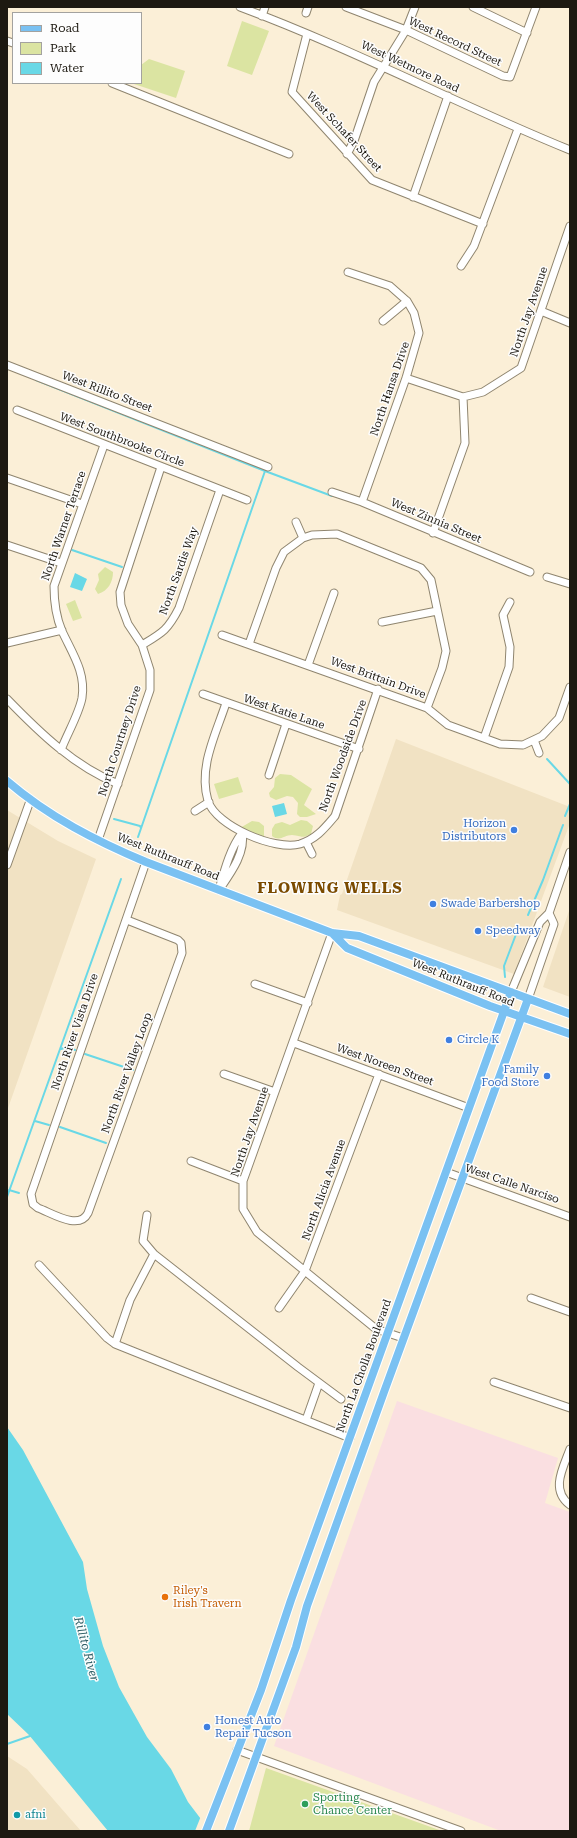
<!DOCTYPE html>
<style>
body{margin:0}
#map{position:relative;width:577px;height:1838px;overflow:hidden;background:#fbefd7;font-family:"Roboto Serif",serif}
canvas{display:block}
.frame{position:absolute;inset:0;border:8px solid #1d1911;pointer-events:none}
.legend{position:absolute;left:12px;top:12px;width:130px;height:72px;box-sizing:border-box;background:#fdfdfd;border:1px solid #a3a29f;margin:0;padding:5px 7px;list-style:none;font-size:12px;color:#1d1911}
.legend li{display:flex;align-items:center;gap:8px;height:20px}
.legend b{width:20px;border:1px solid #a3a29f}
</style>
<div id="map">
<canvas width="577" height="1838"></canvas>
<div class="frame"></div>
<ul class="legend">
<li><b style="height:5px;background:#7ac1f2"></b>Road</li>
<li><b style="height:11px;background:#dbe4a2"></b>Park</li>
<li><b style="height:11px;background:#69d8e6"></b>Water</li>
</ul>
</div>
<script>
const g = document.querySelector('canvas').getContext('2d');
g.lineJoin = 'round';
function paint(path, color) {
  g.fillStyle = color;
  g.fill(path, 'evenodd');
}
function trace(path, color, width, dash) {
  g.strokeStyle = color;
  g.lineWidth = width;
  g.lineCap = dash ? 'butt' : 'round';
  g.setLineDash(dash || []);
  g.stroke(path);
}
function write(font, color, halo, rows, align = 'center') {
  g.font = font + ' "Roboto Serif",serif';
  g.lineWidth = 3;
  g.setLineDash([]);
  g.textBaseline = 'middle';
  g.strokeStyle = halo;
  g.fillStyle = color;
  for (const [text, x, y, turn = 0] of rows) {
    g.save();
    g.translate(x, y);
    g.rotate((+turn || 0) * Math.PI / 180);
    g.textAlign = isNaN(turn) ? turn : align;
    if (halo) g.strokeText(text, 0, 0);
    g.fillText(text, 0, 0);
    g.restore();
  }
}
const built = new Path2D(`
 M396,739L570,807V823L514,974L337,910L340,895L342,894Z
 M7,810L58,841L96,859L7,1111Z
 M570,908V997L543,987Z
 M7,1756L27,1769L81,1831H7Z`);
const industrial = new Path2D(`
 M397,1401L558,1458L545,1503L570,1512V1831H501L274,1746Z`);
const green = new Path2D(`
 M242,21L269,31L252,75L227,66Z
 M149,59L185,71L176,98L131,83H141V65Z
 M105,567L113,572C113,582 108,591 98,594L95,589L99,580L98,574Z
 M75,600L82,618L73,621L66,604Z
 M280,774L291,775L312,789L304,805L316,814L307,817H300L297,814L298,803L293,797L287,796L276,800L270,797L269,793L274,787L275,778Z
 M238,777L243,792L219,799L214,784Z
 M301,820L307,821L313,826L311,834C301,839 302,836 292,835C284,835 280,842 272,836V829L275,824L282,822L290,825Z
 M252,821L259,822L264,826V837L240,828Z
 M266,1768L442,1831H249Z`);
const water = new Path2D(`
 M75,573L87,579L82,591L70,587Z
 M284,803L287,814L275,817L272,806Z
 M7,1427L23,1450L83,1562L87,1589L103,1646L119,1687L147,1737L171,1769L188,1802L210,1831H108L29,1735L7,1714Z`);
const pier = new Path2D(`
 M201,1816L212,1830V1831H195Z`);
const stream = new Path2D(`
 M36,380L265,471L332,496
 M72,550L122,567
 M547,759L570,784
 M565,816L570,804
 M114,819L140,826L141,828
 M138,837L265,471
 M528,915L543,880L563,825
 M505,977L504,966L518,929
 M61,1049L68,1047L75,1050
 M85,1054L133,1070
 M35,1121L49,1125
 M60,1127L106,1143
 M9,1190L19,1193
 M7,1197L121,879
 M7,1744L30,1736`);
const minor = new Path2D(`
 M240,7C353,49 459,105 570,150
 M346,7L406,30L503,76L510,77L536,7
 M473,7L527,33
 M306,13L308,7
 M262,16L265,7
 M307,34L292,92L372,180L483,224
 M7,41L13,43
 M112,83L289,154
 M347,154L354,141L374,82L406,30L415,7
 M413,197L448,96
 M461,266L474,246L518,129
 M348,272L390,286L407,301L414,313L419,333L406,378L362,502
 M541,311L570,323
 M383,321L407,301
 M7,365L268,467
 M406,378L463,397
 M17,410L247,500
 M7,478L82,504
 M332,492L362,502L530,572
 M296,522L303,538
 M433,533L465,443L463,397L483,392L521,368L570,226
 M7,545L61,563
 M547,577L570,584
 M382,622L437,611
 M222,635L427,708L448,725L500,744L523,745L542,736L559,718L570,687
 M7,643L62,630
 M249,644L276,568L284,552L303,538L312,535L337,534L421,568L431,580L446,651L442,668L427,708
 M142,645C162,633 168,630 179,608L220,490
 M308,665L334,593
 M203,694L359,749
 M7,699C40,733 74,766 118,784
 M226,703C216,734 198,767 208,801C216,826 275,851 300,844C316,839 324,829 335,816L378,689
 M484,738L509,667L510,647L503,615L510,602
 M534,740L539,753
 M61,750C67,734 79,714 82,698C86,672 72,653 62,631C56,617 54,601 54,586L104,445
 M269,775L286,724
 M195,811L209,802
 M98,840L150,690V670L142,645L128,624L121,605L120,592L161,467
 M306,842L312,854
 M7,865L30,801
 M220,886C225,868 231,847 242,833
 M219,890C230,874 246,853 242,833
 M127,920L178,940L181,943L182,953L88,1213C79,1231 52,1213 38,1208L33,1204L31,1194L146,862
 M332,933L243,1181V1209L257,1232L376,1329L403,1338
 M255,984L308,1003
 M511,992L540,922L549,913L570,852
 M528,999L554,924L549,913
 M294,1043L469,1108
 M224,1074L275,1092
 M191,1161L243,1181
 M446,1172L570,1217
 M147,1215L143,1241L154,1254L298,1367L341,1399
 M39,1265L107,1338L115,1344L350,1438
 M531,1298L570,1312
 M279,1308L305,1271L379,1074
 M115,1344L130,1300L154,1254
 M494,1382L570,1408
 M306,1420L319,1383
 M570,1449C563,1468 550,1490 570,1505
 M237,1750L461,1831`);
const major = new Path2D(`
 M7,781C49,817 96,841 146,862L332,933L359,936L570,1014
 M332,933L347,948L490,1006L570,1034
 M206,1831L261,1690L291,1600L511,992
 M229,1831L296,1647L307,1606L384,1392L528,999`);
const markers = [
 [514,830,4,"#3f7fe0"],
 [433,904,4,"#3f7fe0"],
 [478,931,4,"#3f7fe0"],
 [449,1040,4,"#3f7fe0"],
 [547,1076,4,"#3f7fe0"],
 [165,1597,4,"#e8710a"],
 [207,1727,4,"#3f7fe0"],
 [305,1804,4,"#2e9e5b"],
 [17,1815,4,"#0f9aa8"]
];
const streetNames = [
 ["West Record Street",455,42,25],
 ["West Wetmore Road",410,67,25],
 ["West Schafer Street",344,132,47],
 ["North Jay Avenue",529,312,-71],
 ["North Hansa Drive",390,389,-71],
 ["West Rillito Street",107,392,21],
 ["West Southbrooke Circle",122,440,21],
 ["West Zinnia Street",436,521,23],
 ["North Warner Terrace",64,526,-71],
 ["North Sardis Way",179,571,-70],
 ["West Brittain Drive",378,678,20],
 ["West Katie Lane",284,712,19],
 ["North Courtney Drive",120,741,-72],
 ["North Woodside Drive",343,756,-70],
 ["West Ruthrauff Road",168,857,22],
 ["West Ruthrauff Road",463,983,22],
 ["North River Vista Drive",75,1032,-71],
 ["West Noreen Street",385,1065,20],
 ["North River Valley Loop",127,1073,-70],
 ["North Jay Avenue",250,1132,-71],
 ["West Calle Narciso",512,1184,19],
 ["North Alicia Avenue",324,1190,-70],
 ["North La Cholla Boulevard",364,1366,-70]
];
const shopNames = [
 ["Horizon",506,824,"right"],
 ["Distributors",506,837,"right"],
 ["Swade Barbershop",441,904],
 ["Speedway",486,931],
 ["Circle K",457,1040],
 ["Family",539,1070,"right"],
 ["Food Store",539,1083,"right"],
 ["Honest Auto",215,1721],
 ["Repair Tucson",215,1734]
];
const foodNames = [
 ["Riley's",173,1591],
 ["Irish Travern",173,1604]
];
const leisureNames = [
 ["Sporting",313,1798],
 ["Chance Center",313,1811]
];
const cultureNames = [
 ["afni",25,1815]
];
const waterNames = [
 ["Rillito River",86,1649,75]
];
const districtNames = [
 ["FLOWING WELLS",330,889]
];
paint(built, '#f1e2c3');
paint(industrial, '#fadfe1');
paint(green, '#dbe4a2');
paint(water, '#69d8e6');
paint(pier, '#fbefd7');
trace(stream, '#69d8e6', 2);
trace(minor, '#8f856f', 9);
trace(major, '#fff', 10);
trace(minor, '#fff', 7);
trace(major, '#7ac1f2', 8);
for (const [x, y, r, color] of markers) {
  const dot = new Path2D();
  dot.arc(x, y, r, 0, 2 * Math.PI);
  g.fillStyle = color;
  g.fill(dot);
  trace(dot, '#fdfdfd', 1.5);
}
write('11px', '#1d1911', '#fdfdfd', streetNames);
write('11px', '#366cbe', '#fdfdfd', shopNames, 'left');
write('11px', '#c56008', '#fdfdfd', foodNames, 'left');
write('11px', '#27864d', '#fdfdfd', leisureNames, 'left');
write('11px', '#0d838f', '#fdfdfd', cultureNames, 'left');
write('italic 12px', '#306067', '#fdfdfd', waterNames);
g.letterSpacing = '1px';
write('bold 15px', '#7b4b00', '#fdfdfd', districtNames);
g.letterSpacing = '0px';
</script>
